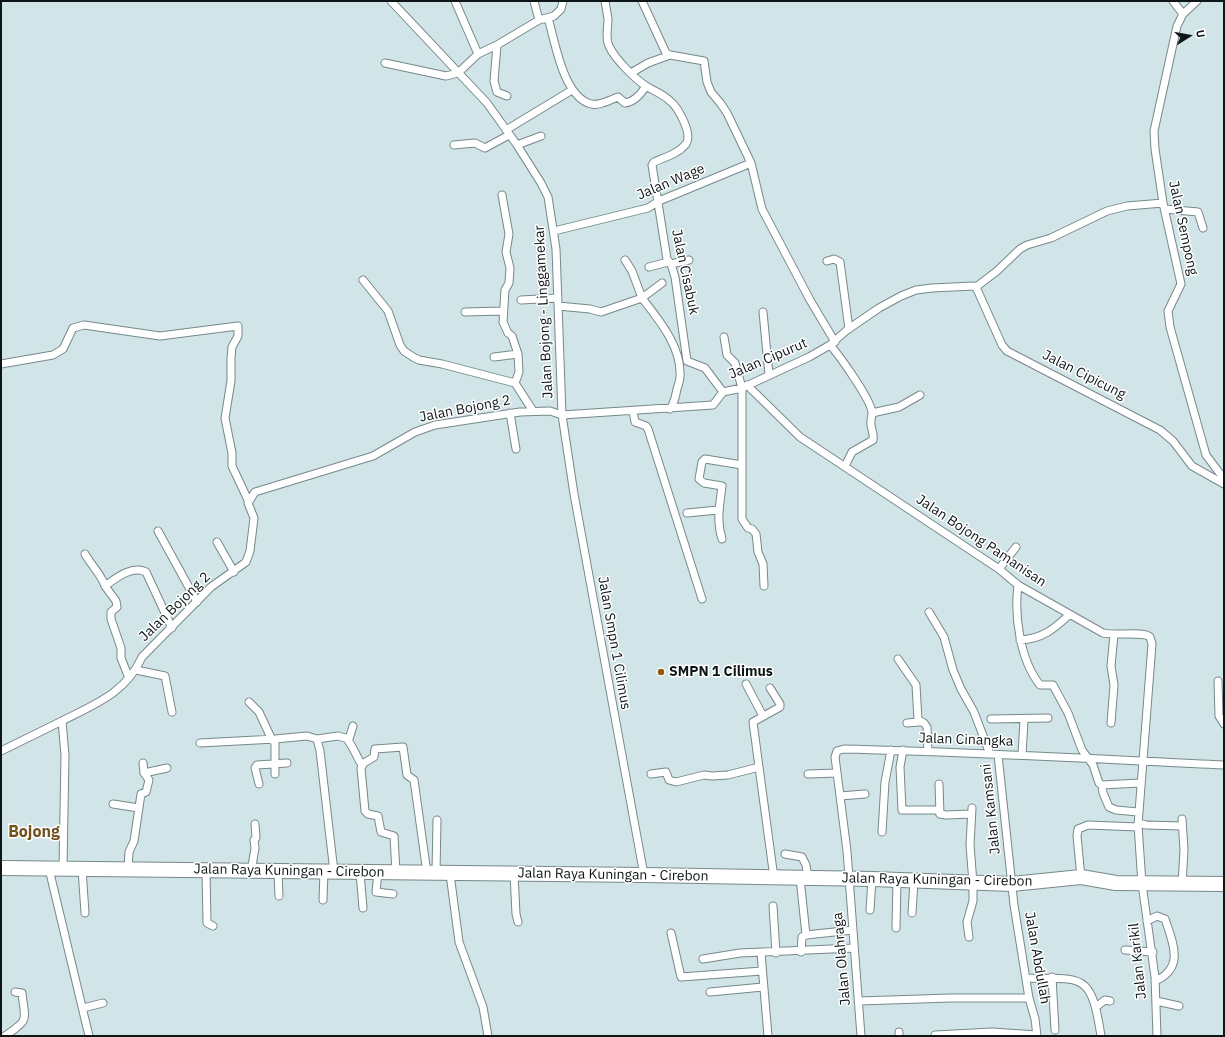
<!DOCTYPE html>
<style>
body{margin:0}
#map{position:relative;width:1225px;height:1037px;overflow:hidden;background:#d1e4e7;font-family:"IBM Plex Sans",sans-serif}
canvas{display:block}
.frame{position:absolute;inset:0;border:2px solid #0e1516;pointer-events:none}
.north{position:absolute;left:1169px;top:16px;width:40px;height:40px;-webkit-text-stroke:3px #fff;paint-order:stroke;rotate:79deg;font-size:11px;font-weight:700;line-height:16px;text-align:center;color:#0e1516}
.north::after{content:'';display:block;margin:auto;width:14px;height:18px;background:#0e1516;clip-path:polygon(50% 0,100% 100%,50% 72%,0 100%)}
</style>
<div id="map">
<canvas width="1225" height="1037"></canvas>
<div class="frame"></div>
<div class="north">U</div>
</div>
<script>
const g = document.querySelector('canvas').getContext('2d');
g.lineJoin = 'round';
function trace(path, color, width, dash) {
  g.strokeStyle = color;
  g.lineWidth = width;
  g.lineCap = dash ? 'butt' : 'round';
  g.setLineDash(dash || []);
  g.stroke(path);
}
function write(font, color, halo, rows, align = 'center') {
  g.font = font + ' "IBM Plex Sans",sans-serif';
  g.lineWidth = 3;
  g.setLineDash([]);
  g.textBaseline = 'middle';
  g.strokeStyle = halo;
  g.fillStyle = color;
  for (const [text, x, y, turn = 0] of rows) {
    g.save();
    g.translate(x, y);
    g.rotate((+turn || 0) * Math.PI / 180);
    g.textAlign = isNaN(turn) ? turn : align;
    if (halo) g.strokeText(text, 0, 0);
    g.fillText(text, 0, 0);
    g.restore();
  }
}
const street = new Path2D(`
 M391,1L487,103L517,145L541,183L548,197L556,249L562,415L574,494L644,875
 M455,1L478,54
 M534,1L539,20
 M605,1C606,7 607,13 608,19C608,28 605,38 609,46C615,59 635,79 646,86C654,91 663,94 670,101C678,107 693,134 686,144C678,154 665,157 654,162L652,165L667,259L671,264L675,277L687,361L705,368L723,392
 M642,1L666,53L670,55L704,61L707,82L711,92L721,104L727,113L751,163L762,209L810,300L835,342
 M1173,1L1183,14
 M1197,1L1183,14L1177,26L1154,131L1155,149L1163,203L1181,284L1168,311L1170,327L1206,455L1224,479
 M548,18C555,41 563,97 591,104C599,106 610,100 618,97L625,103C634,102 641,94 646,86
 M497,45L494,81L497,92L507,96
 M385,63L446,76L458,73L478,54L497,45L539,20L554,16L561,9L563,1
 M631,73L648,63L670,55
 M506,130L572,90
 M454,145L475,143L485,148L509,135
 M517,145L541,136
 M502,195L509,234L506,252L510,268L509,283L505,290L503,322L508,333L512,336L518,354
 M1165,209L1198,212L1203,228
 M554,231L648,208L659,201L751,163
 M625,260L632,271L642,298L662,283
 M827,261L834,259L840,262L849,329
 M671,264L689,260
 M649,267L668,262
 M363,280L388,311L400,345L404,351L413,357L419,360L442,364L515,383
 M976,287L997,271L1020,249L1027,245L1051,238L1107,211L1127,206L1163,203
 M521,300L558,298
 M558,306L590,309L601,312L642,298C659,320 682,347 680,377C680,381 678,385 677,389C675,398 675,402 670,409
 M465,312L503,311
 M763,312L769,375
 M724,337L727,355L735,363L742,388V519L748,528L752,529L756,534L758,552L763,564L764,586
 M830,345C839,355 872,401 872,413C872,418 870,421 871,425C872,431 874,435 873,440L852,452L845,466
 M494,357L518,354L519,372L515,383L533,411
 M1,364L53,355L63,349L73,328L84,325L160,336L238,326V336L232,347L231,358V381L225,418L232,453V466L248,500
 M747,385L800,437L999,569L1018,585L1103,633C1114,636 1144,631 1150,637L1152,644L1138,825L1142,884L1155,977L1157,1036
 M633,411L635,422L646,426L648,429L702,599
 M510,413L516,449
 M872,413L899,407L920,395
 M687,513L718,510
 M158,531L197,602
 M722,539C716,520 720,504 722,486L704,483L699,479L702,462L705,459L742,465
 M217,542L234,572
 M85,554C91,565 101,574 105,586C116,578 132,565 146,572L172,628
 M999,569L1016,547
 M1018,585C1014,616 1020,660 1040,685H1053L1068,713L1082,750L1093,765L1099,783L1102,785L1103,793L1109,807L1116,810L1138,812
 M105,586L116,601L117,607L111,612V619L121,648V658L129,678
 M929,612L944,637L953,670L961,689L974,712L990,754
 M1020,640C1042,639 1054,629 1069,615
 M898,659L916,685L918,720L924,723L927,727L928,752
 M136,670L165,676L172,712
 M1218,681L1219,716L1224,724
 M746,684L763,716
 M249,702L259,712L272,740
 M991,719L1048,718
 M907,723L919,722
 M1111,723L1114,685L1111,666L1114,635
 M275,739V774
 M317,739L338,736L349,739L353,726
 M347,739C354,748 356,756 362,765
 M200,743L275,739L307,736L317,739L320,751L334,872
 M903,750L900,767L902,810H937L940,814L946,815L971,814
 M1,751L62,721
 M998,755L1014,905L1029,998L1035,1019L1037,1036
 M1022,755L1024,720
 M759,767L774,878
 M144,773L167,768
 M651,774L666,772L669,780L676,782L704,775L712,776L728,775L759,767L753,722L780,707V704L770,688
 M808,774L837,773
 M259,784L255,768L257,765L287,763
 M939,784L940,814
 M1102,785L1140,783
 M840,796L865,794
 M113,804L139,808
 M1182,819L1184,850L1182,885
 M1138,823L1146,825L1182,826
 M882,832L885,782L891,750
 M785,854L802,857L806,865L808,878
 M63,868L65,755L62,721C95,704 126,693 142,657L211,587L246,562L250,551L254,518L248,503L255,492L373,456L415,432L435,425L520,412L550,411L562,415L713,405L723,392L742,388L809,357L830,345L847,330L879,308L901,296L916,290L932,288L974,286L976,287L1002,345L1007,351L1160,430L1173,441L1192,466L1224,484
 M49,869L89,1036
 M82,869L85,913
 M128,869L129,852L134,841L141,794L146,792L149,780L144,773L143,763
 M206,871L207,923L213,926
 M251,872L255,848L254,840L256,838L255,824
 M278,872L279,896
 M378,872L376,892L393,894
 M360,873L363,908
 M396,873L394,836L381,832L378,816L368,814L365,811L361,768L364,763L374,757L375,749L403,747L407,775L414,780L427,873
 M436,873L437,820
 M450,874L459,942L483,1007L488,1036
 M514,874L516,914L518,922
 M1081,877L1077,836L1078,829L1088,825L1138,827
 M800,878L806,935
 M323,900L324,872
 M773,906L776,953
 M870,910L872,879
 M912,913L914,881
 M1147,921L1157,916L1165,919C1173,943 1185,968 1155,981
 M896,928L897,880
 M671,933L681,977L762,971
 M969,937L967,922L973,901V883L970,845L972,808
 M1125,950L1153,952
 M801,952L802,937L806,935L853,930
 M761,953L768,1036
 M703,959L740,953L854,948
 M1052,977L1055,1030
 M1026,978C1084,979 1091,972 1101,1036
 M710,992L763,987
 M859,1001L950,998H1029
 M1156,1001L1179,1006
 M1096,1007L1105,1000L1110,1001
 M83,1008L103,1003
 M935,1035L992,1032L1037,1035
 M5,1036C30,1019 25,1021 22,993L15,992
 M861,1036L847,851L835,757L837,751L844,749C971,752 1097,759 1224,765
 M899,1036V1032`);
const highway = new Path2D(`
 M1,868L644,875L872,879L1012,884L1081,877L1116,883L1224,884`);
const markers = [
 [661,672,4,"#8d5e05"]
];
const streetNames = [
 ["Jalan Wage",671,182,-23],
 ["Jalan Sempong",1183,228,78],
 ["Jalan Cisabuk",685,272,78],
 ["Jalan Bojong - Linggamekar",544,312,-93],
 ["Jalan Cipurut",768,359,-23],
 ["Jalan Cipicung",1084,375,27],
 ["Jalan Bojong 2",465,409,-11],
 ["Jalan Bojong Pamanisan",981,541,34],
 ["Jalan Bojong 2",175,607,-44],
 ["Jalan Smpn 1 Cilimus",614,643,80],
 ["Jalan Cinangka",966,740,2],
 ["Jalan Kamsani",991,809,-96],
 ["Jalan Raya Kuningan - Cirebon",289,871,1],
 ["Jalan Raya Kuningan - Cirebon",613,875,1],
 ["Jalan Raya Kuningan - Cirebon",937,880,1],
 ["Jalan Abdullah",1037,958,80],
 ["Jalan Olahraga",842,959,-95],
 ["Jalan Karikil",1138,961,-96]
];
const poiNames = [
 ["SMPN 1 Cilimus",669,672]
];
const quarterNames = [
 ["Bojong",34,832]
];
trace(street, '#77888b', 9);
trace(highway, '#77888b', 16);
trace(street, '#fff', 7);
trace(highway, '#fff', 14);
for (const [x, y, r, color] of markers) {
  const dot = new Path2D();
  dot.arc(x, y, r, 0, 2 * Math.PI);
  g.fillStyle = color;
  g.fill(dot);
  trace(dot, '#fff', 1.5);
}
write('14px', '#0e1516', '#fff', streetNames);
write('bold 14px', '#0e1516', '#fff', poiNames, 'left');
write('bold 16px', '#72511e', '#fff', quarterNames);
</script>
